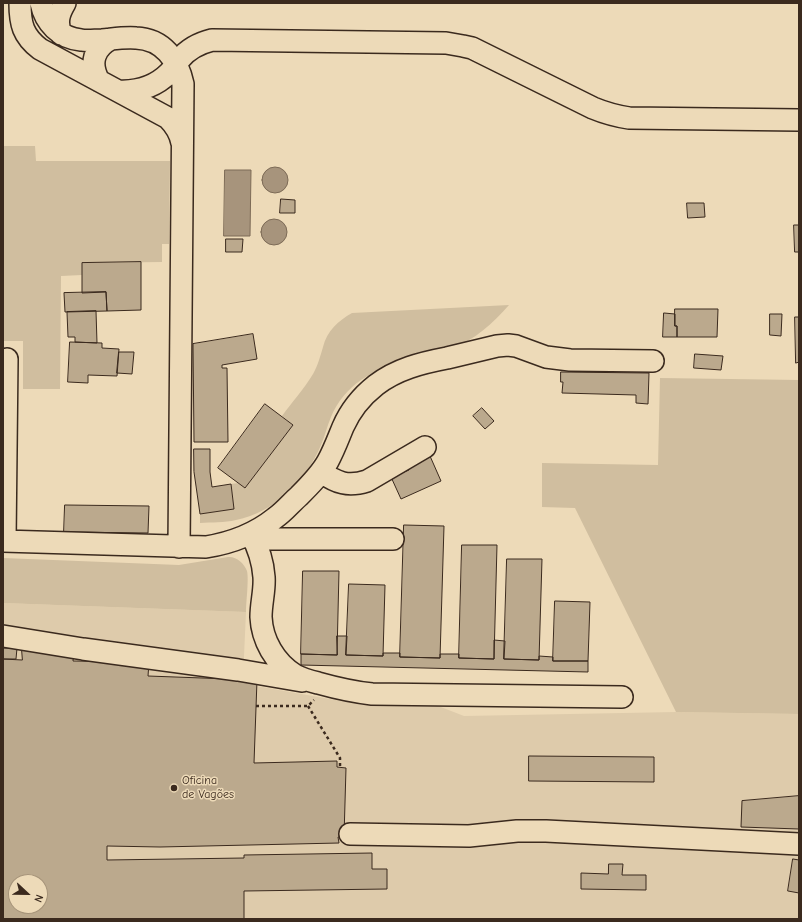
<!DOCTYPE html>
<meta charset="utf-8">
<style>
body{margin:0}
#map{position:relative;width:802px;height:922px;overflow:hidden;background:#eddab8;font-family:"Comic Neue",sans-serif}
canvas{display:block}
.frame{position:absolute;inset:0;border:4px solid #3b2a1e;pointer-events:none}
.north{position:absolute;left:8px;top:874px;width:40px;height:40px;box-sizing:border-box;background:#eddab8;border:1px solid #a6947a;border-radius:50%;rotate:112deg;font-size:11px;font-weight:700;line-height:16px;text-align:center;color:#3b2a1e}
.north::after{content:'';display:block;margin:auto;width:14px;height:18px;background:#3b2a1e;clip-path:polygon(50% 0,100% 100%,50% 72%,0 100%)}
</style>
<div id="map">
<canvas width="802" height="922"></canvas>
<div class="frame"></div>
<div class="north">N</div>
</div>
<script>
const g = document.querySelector('canvas').getContext('2d');
g.lineJoin = 'round';
function paint(path, color) {
  g.fillStyle = color;
  g.fill(path, 'evenodd');
}
function trace(path, color, width, dash) {
  g.strokeStyle = color;
  g.lineWidth = width;
  g.lineCap = dash ? 'butt' : 'round';
  g.setLineDash(dash || []);
  g.stroke(path);
}
function write(font, color, halo, rows, align = 'center') {
  g.font = font + ' "Comic Neue",sans-serif';
  g.lineWidth = 3;
  g.setLineDash([]);
  g.textBaseline = 'middle';
  g.strokeStyle = halo;
  g.fillStyle = color;
  for (const [text, x, y, turn = 0] of rows) {
    g.save();
    g.translate(x, y);
    g.rotate((+turn || 0) * Math.PI / 180);
    g.textAlign = isNaN(turn) ? turn : align;
    if (halo) g.strokeText(text, 0, 0);
    g.fillText(text, 0, 0);
    g.restore();
  }
}
const built = new Path2D(`
 M3,603L246,612L243,678L256,686L364,705L433,704L464,716L676,712L799,714V919H3ZM16,882H40V906H16Z`);
const green = new Path2D(`
 M3,146H35L36,161H170L169,244H162V262L82,263V275L61,276L60,389H23V341H3Z
 M509,305C493,323 475,340 452,348C437,354 420,354 405,359C389,363 375,371 361,380C348,389 337,402 331,417C327,426 325,436 321,445C306,481 275,512 236,520C224,523 212,522 200,523V514L234,509L231,484L238,483L245,488L293,425L282,416C292,402 304,389 313,374C318,365 320,357 323,347C327,331 338,321 352,313Z
 M660,378L799,380V714L676,712L575,508L542,507V463L658,465Z
 M228,557C236,556 244,563 247,571C249,579 246,603 246,612L3,603V558L179,565Z`);
const water = new Path2D(`
 M262 180a13 13 0 1 1 26 0a13 13 0 1 1-26 0Z
 M225,170H251L250,236H224Z
 M261 232a13 13 0 1 1 26 0a13 13 0 1 1-26 0Z`);
const building = new Path2D(`
 M281,199L295,200V213H280Z
 M687,203H704L705,217L688,218Z
 M794,225H799V252H795Z
 M226,239H243L242,252H226Z
 M141,262V310L107,311L106,292L82,293V263Z
 M106,292L107,311L65,312L64,293Z
 M675,309H718L717,337H677V326H675Z
 M96,311L97,343L75,342V337H68L67,312Z
 M664,313L675,314V326H677V337H663Z
 M770,314H782L781,336L770,335Z
 M795,317H799V362L796,363Z
 M253,334L257,359L222,365V368H227L228,442H194L193,344Z
 M70,342L102,343V348L119,349L117,376L88,375V383L68,382Z
 M119,352H134L132,374L117,373Z
 M695,354L723,356L721,370L694,368Z
 M561,372L649,373L648,404L636,403V395L562,393L563,382H561Z
 M265,404L293,425L245,488L218,468Z
 M482,408L494,421L485,429L473,416Z
 M194,449H210V472L212,487L231,484L234,509L200,514L194,472Z
 M430,456L441,481L401,499L391,477L409,470L407,466Z
 M65,505L149,506L148,533L64,532Z
 M404,525L444,526L440,658L400,657Z
 M462,545H497L494,659L459,658Z
 M507,559H542L539,660L504,659Z
 M303,571H339L337,655L301,654Z
 M349,584L385,585L383,656L346,655Z
 M555,601L590,602L588,661H553Z
 M337,636H347L346,655L383,656V653H400V657L440,658V654H459V658L494,659V640L505,641L504,659L539,660V656L553,657V661H588V672L301,665V654L337,655Z
 M3,648H17L16,659H3Z
 M22,650L74,651L73,661L149,662L148,676L257,680L254,763L337,761V767L346,768L344,837H338L339,843L160,847L107,846V860L244,858V855L372,853V869H387V889L244,891V919H3V659L22,660ZM16,882H40V906H16Z
 M529,756L654,757V782L529,781Z
 M799,796V829L741,827L742,801Z
 M793,859L799,860V893L788,891Z
 M609,864H623L622,875H646V890L581,889V873L608,874Z`);
const path = new Path2D(`
 M256,706H308L314,700
 M308,706L340,758V768`);
const minor = new Path2D(`
 M20,3C20,24 23,36 40,49L168,118C175,125 180,132 182,143
 M41,3C45,23 60,38 81,40C87,41 95,40 102,40C113,39 125,37 136,38C163,39 178,60 183,84L179,547
 M61,34C56,22 59,13 65,3
 M99,81C89,63 94,48 111,39
 M118,91C137,92 155,87 169,73C173,69 176,63 180,59C188,49 200,43 212,40L446,43L463,46L472,48L593,108C605,113 616,116 629,118L799,120
 M321,472C337,483 348,487 367,481L425,447
 M251,534C258,547 263,562 264,577C265,590 261,603 261,617C262,640 275,663 295,675C302,679 310,681 318,683C336,688 353,692 372,694L622,697
 M253,539H393
 M3,541L206,547C231,543 255,534 275,518C284,512 291,503 299,496C310,485 321,474 328,461C334,450 338,439 343,427C350,411 362,396 376,385C397,369 421,363 447,358C463,354 480,350 497,346L508,345L516,346L546,357L570,360L653,361
 M5,541L7,359
 M3,636L83,649L238,670L302,681
 M350,834L469,836L517,831H546L799,844`);
const markers = [
 [174,788,4,"#3b2a1e"]
];
const poiNames = [
 ["Oficina",182,781],
 ["de Vagões",182,795]
];
paint(built, '#decbab');
paint(green, '#d0be9f');
paint(water, '#a7947c');
trace(water, '#7c6a56', 1);
paint(building, '#bba98d');
trace(building, '#3b2a1e', 1);
trace(minor, '#3b2a1e', 24);
trace(path, '#3b2a1e', 2.5, [3, 3]);
trace(minor, '#eddab8', 21);
for (const [x, y, r, color] of markers) {
  const dot = new Path2D();
  dot.arc(x, y, r, 0, 2 * Math.PI);
  g.fillStyle = color;
  g.fill(dot);
  trace(dot, '#eddab8', 1.5);
}
write('12px', '#3b2a1e', '#eddab8', poiNames, 'left');
</script>
